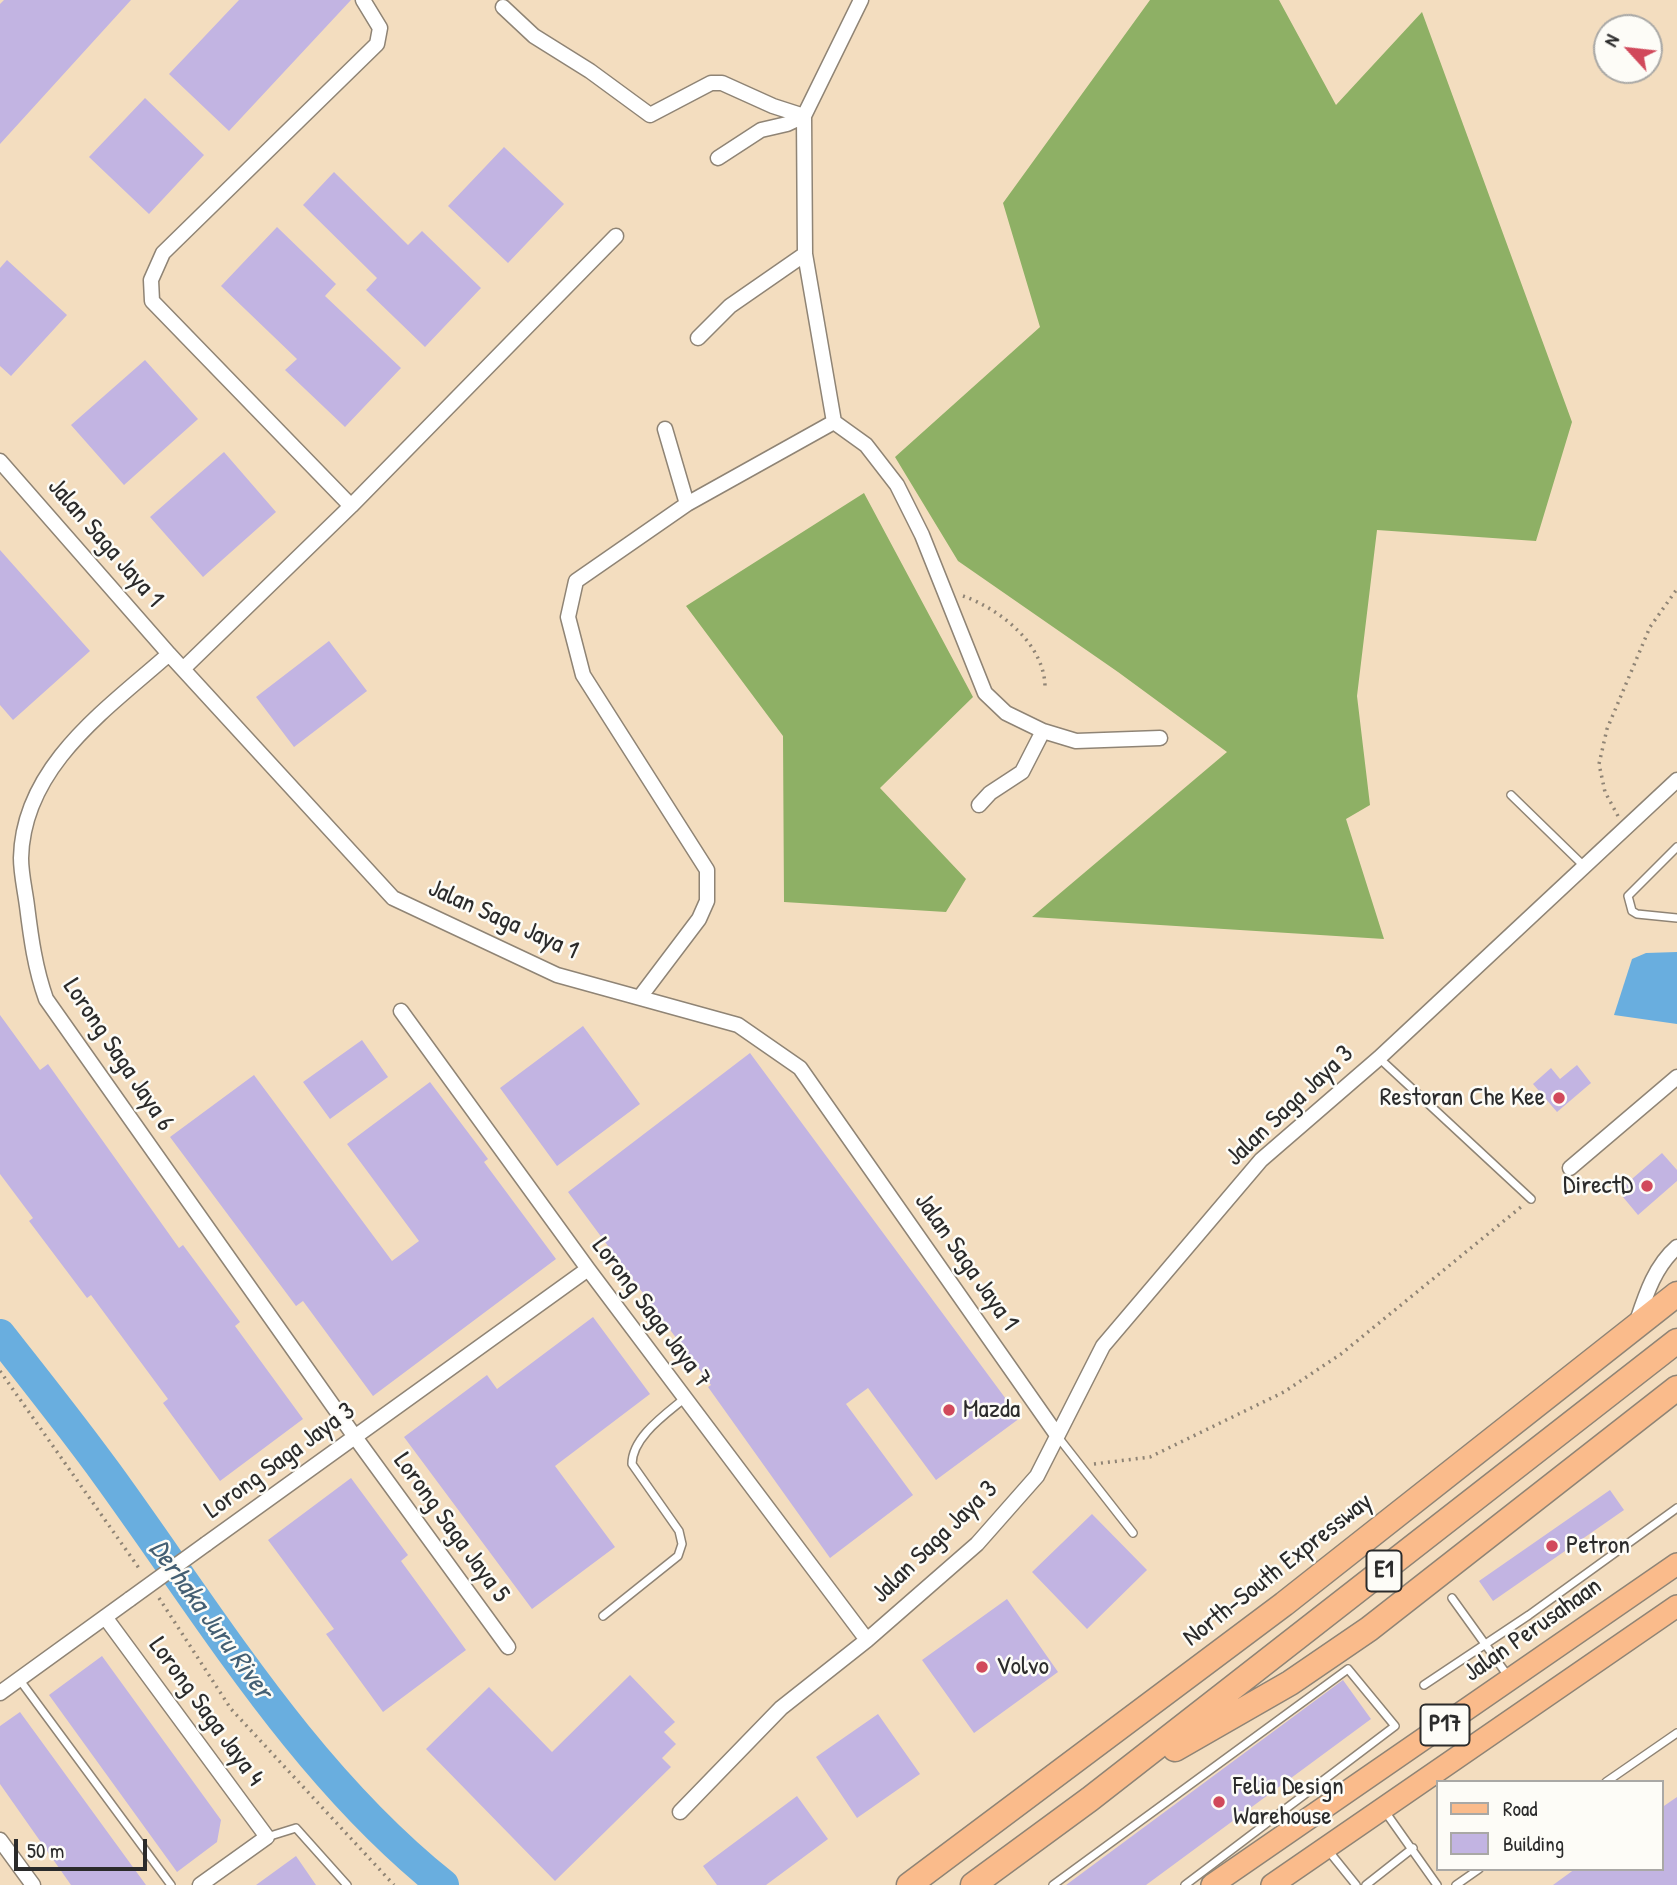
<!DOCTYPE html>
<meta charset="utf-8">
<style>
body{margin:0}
#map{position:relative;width:1677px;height:1885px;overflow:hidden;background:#f3ddbf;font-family:"Patrick Hand",sans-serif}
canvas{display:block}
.legend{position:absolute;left:1436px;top:1780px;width:228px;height:91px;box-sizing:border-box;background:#fdfcf7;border:2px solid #a9a8a5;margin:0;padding:9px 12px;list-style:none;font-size:21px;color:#2b2b2b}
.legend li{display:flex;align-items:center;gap:14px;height:35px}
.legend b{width:35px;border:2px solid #a9a8a5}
.north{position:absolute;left:1593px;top:14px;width:70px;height:70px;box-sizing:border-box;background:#fdfcf7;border:2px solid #a9a8a5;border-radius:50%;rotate:297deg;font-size:19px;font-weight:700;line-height:28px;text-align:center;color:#2b2b2b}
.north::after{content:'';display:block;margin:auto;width:24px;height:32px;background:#d1495b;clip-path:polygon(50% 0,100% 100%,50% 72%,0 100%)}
.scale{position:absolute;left:14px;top:1839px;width:133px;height:32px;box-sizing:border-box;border:4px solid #2b2b2b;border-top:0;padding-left:9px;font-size:21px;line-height:24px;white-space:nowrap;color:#2b2b2b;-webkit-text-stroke:5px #fdfcf7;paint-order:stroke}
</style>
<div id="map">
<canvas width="1677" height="1885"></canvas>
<ul class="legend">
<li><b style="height:9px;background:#fabb8b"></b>Road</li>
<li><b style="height:19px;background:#c2b4e2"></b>Building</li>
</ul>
<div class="north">N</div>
<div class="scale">50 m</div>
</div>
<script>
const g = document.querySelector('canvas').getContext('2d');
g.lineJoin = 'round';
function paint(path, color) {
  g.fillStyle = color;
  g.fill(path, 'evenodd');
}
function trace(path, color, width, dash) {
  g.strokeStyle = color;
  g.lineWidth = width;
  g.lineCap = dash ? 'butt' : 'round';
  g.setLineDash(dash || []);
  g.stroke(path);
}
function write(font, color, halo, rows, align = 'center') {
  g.font = font + ' "Patrick Hand",sans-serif';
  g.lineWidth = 5;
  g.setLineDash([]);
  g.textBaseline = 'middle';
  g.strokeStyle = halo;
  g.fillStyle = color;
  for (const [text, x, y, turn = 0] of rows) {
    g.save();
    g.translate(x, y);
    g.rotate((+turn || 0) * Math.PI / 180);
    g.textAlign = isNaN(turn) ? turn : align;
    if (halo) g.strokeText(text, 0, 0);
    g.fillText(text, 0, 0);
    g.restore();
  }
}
const forest = new Path2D(`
 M1150,0H1279L1336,105L1422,12L1572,422L1536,541L1377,530L1357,696L1370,805L1346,819L1384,939L1032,917L1227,752L1118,672L958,561L895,457L1040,327L1003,203Z
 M864,493L973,697L880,788L966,879L946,912L784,902L783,736L686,606Z`);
const water = new Path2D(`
 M1677,952V1024L1614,1015L1632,959L1646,953Z`);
const river = new Path2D(`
 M0,1335C36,1381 73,1427 107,1474C211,1617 303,1773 443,1885`);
const building = new Path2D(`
 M4,0H131L0,144V4Z
 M239,0H351L229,131L169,74Z
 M145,98L204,155L149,214L89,157Z
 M504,147L564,204L508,263L448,206Z
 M334,172L408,245L422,231L481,288L425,347L366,290L377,278L303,205Z
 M277,227L336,284L325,296L401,368L345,427L285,370L297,359L221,286Z
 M7,260L67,315L11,376L0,366V268Z
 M145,360L198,419L124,485L71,425Z
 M224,452L276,512L203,577L150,517Z
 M0,550L90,651L13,720L0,705Z
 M329,641L367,691L294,747L256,697Z
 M0,1015L40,1070L48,1064L179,1248L183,1245L240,1322L235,1326L303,1419L220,1481L163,1403L168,1399L91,1295L87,1298L29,1221L33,1218L0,1174Z
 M583,1026L640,1104L557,1166L500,1088Z
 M362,1040L388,1077L330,1119L303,1082Z
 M750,1053L1020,1418L936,1480L868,1388L846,1404L913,1495L830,1558L708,1387L711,1385L568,1192Z
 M1577,1065L1591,1083L1557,1112L1533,1084L1551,1068L1560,1079Z
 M254,1075L392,1261L419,1241L347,1144L430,1082L488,1159L484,1162L556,1259L373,1396L303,1301L296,1306L170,1137Z
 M1662,1153L1677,1170V1181L1638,1215L1618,1191Z
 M593,1317L650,1394L555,1466L615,1547L532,1609L404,1437L487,1375L497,1389Z
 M351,1478L408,1555L401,1561L466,1650L383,1712L326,1634L334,1629L268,1540Z
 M1610,1490L1624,1510L1493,1601L1479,1581Z
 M1092,1514L1147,1570L1087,1629L1032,1572Z
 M1007,1599L1058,1672L974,1733L922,1660Z
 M102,1656L221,1820L217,1842L177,1872L49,1695Z
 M630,1675L675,1722L664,1732L676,1744L662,1758L671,1767L555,1881L426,1749L489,1687L552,1752Z
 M1343,1680L1371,1719L1146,1885H1066Z
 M20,1712L146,1885H71L0,1784V1726Z
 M878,1714L920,1774L857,1818L816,1757Z
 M797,1796L828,1839L766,1885H717L703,1866Z
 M1677,1797V1885H1553L1575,1869H1661V1808Z
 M296,1856L316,1885H256Z`);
const path = new Path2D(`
 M963,596C1000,609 1044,644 1045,686
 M1618,816L1605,792L1599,764L1607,729L1650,627L1677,589
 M0,1371L141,1571
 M1094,1464L1150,1457L1284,1392L1341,1354L1521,1207
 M159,1598L231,1709L394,1885`);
const lane = new Path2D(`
 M1511,795L1585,867
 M1677,847L1628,896L1632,911L1637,914L1677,918
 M1379,1058L1531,1199
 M1058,1437L1133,1533
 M1452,1598L1508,1676
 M603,1616L678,1556L682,1544L679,1531L632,1464C632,1437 666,1414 685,1398
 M19,1679L171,1885
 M1424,1685L1529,1615L1677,1508
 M1606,1782L1677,1733
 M1384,1810L1437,1885
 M267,1837L296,1828L347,1885
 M1327,1849L1356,1885
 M1053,1885L1348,1669L1395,1726L1185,1885
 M1366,1885L1413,1848
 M1456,1885L1479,1869`);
const street = new Path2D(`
 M861,0L804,116L805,254L834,422L866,445L897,485L922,535L985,693L1006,713L1043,731L1076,741L1160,738
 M503,7L534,36L590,71L650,115L711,83H722L773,106L804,116
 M718,158L761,130L787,124L804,116
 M698,338L730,306L805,254
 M665,429L687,504
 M0,461L169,654L393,898L557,975L738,1025L800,1068L1057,1435
 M351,506L152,301L151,280L163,253L377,44L380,28L363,0
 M169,654C107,709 23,766 21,858C21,874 25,890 27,906C31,938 35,968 46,999L355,1437L508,1647
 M183,669L351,506L616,236
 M979,805L990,793L1022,772L1043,731
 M640,997L699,919L707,901V870L583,675L568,617L576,581L687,504L834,422
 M401,1011L588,1269L867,1640
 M1570,1168L1677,1077
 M1637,1321C1646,1294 1655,1266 1677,1247
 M206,1544L588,1269
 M105,1617L267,1837L200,1885
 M0,1693L130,1599
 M680,1812L781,1708L867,1640L977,1544L1037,1476L1103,1346L1261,1160L1379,1058L1677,780
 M0,1840L33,1885`);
const primary = new Path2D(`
 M1212,1885L1677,1564
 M1272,1885L1677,1606`);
const highway = new Path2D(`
 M1175,1749L1290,1683L1369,1629L1677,1388
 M909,1885L1284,1604L1677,1294
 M973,1885L1090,1799L1677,1341`);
const streetBridge = new Path2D(`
 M130,1599L206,1544`);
const markers = [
 [1559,1098,7,"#d1495b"],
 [1647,1186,7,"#d1495b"],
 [949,1410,7,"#d1495b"],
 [1552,1546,7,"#d1495b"],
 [982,1667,7,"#d1495b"],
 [1219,1802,7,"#d1495b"]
];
const shields = [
 [1384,1571,35],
 [1445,1725,49]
];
const shieldNames = [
 ["E1",1384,1571],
 ["P17",1445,1725]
];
const streetNames = [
 ["Jalan Saga Jaya 1",105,543,49],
 ["Jalan Saga Jaya 1",503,920,24],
 ["Lorong Saga Jaya 6",118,1055,56],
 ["Jalan Saga Jaya 3",1290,1106,-43],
 ["Jalan Saga Jaya 1",966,1262,55],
 ["Lorong Saga Jaya 7",651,1313,53],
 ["Lorong Saga Jaya 3",280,1461,-36],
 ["Lorong Saga Jaya 5",451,1528,54],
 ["Jalan Saga Jaya 3",935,1542,-44],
 ["North–South Expressway",1278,1570,-38],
 ["Jalan Perusahaan",1533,1630,-35],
 ["Lorong Saga Jaya 4",206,1712,54]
];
const poiNames = [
 ["Restoran Che Kee",1545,1098,"right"],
 ["DirectD",1633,1186,"right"],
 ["Mazda",963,1410],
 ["Petron",1566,1546],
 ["Volvo",996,1667],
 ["Felia Design",1233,1787],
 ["Warehouse",1233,1817]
];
const waterNames = [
 ["Derhaka Juru River",210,1620,54]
];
paint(forest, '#8eb065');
paint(water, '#69aedf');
trace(river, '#69aedf', 32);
paint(building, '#c2b4e2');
trace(lane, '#8f8475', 10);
trace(street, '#8f8475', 17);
trace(primary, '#8f8475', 24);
trace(highway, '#8f8475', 27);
trace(path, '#8f8475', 3.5, [2, 5]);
trace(lane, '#fff', 7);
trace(street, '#fff', 14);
trace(primary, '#fabb8b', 21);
trace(highway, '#fabb8b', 24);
trace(streetBridge, '#8f8475', 17, []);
trace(streetBridge, '#fff', 14);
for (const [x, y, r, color] of markers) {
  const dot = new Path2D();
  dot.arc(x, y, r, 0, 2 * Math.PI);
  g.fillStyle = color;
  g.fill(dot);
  trace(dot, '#fdfcf7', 2.5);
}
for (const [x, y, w] of shields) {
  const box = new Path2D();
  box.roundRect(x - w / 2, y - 20.5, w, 41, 5);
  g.fillStyle = '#fdfcf7';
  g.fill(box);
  trace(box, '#2b2b2b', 2);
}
write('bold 24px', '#2b2b2b', null, shieldNames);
write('26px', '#2b2b2b', '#fdfcf7', streetNames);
write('26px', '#2b2b2b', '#fdfcf7', poiNames, 'left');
write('italic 28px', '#445f73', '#fdfcf7', waterNames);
</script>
